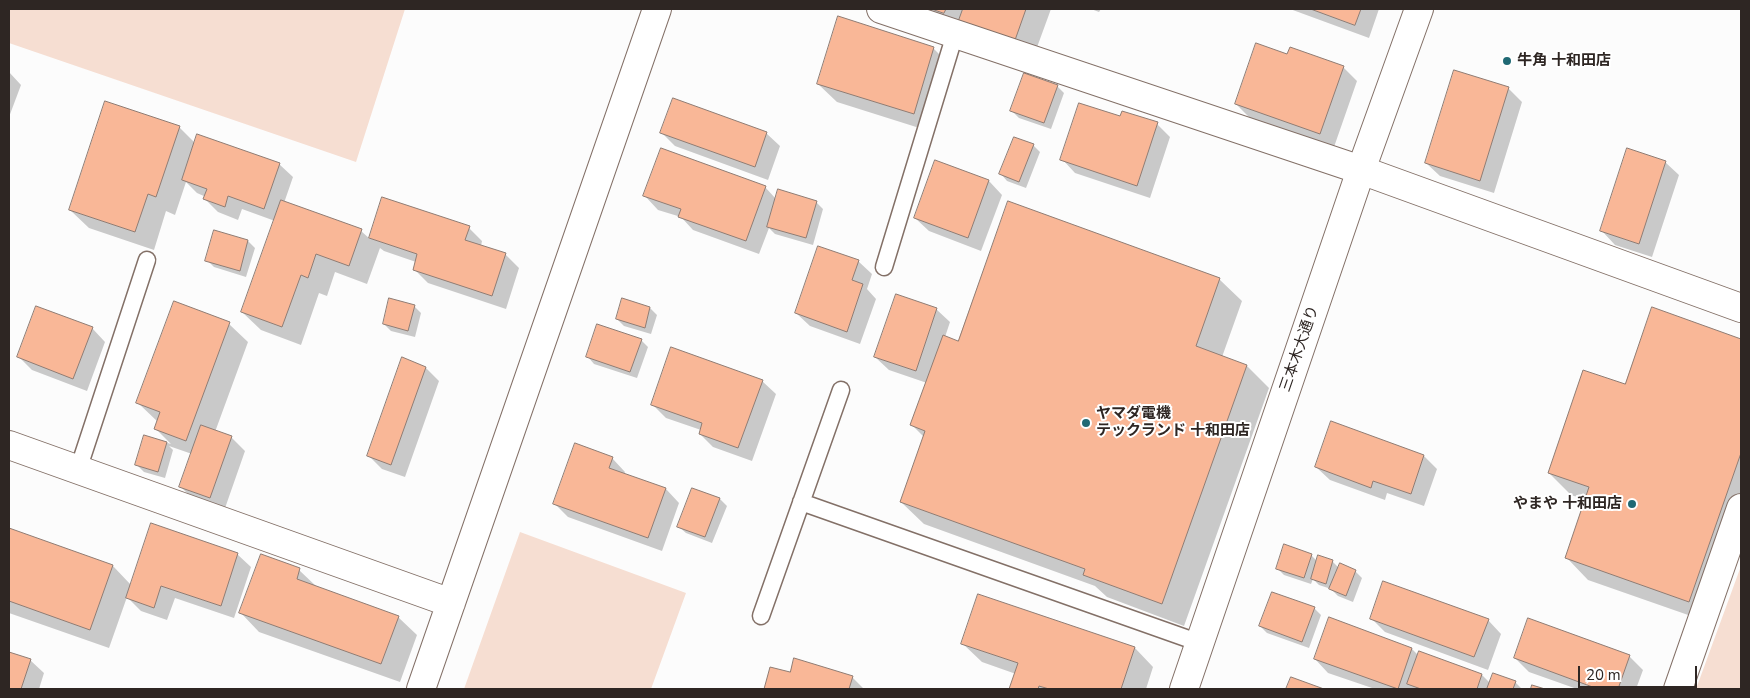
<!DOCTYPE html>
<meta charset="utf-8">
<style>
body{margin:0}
#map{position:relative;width:1750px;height:698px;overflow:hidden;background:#fcfcfc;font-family:"Nunito Sans",sans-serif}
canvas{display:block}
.frame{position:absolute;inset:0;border:10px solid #2e2623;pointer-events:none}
.scale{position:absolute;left:1578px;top:666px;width:119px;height:22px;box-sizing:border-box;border:2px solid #2e2623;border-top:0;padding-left:6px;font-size:15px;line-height:18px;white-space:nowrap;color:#2e2623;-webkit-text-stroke:4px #fff;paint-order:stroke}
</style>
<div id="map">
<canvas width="1750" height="698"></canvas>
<div class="frame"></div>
<div class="scale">20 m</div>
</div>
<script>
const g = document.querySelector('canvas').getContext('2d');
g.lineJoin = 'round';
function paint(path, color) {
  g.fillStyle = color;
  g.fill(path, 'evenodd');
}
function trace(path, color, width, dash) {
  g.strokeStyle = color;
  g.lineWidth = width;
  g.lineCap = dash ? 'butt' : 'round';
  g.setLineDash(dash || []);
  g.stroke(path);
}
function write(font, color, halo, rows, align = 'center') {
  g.font = font + ' "Nunito Sans","Noto Sans JP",sans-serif';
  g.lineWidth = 4;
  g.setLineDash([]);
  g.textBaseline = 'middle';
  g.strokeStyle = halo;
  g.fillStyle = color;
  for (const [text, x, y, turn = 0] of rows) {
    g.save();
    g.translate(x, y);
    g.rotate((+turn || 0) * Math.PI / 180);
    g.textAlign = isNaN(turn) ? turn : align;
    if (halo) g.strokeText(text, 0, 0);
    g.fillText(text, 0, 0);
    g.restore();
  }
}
const green = new Path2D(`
 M9,9H405L356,162L9,43Z
 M520,532L686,593L651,689H464Z
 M1741,566V689H1696Z`);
const shadow = new Path2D(`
 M911,9H1051L1032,61Z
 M1091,9H1101L1099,12Z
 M1290,9H1379L1369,38Z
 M933,48L952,67L932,132L837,102L818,84Z
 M1288,56L1343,67L1357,81L1334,147L1250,118L1236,104Z
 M9,72L21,85L9,117Z
 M1057,86L1064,93L1051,129L1019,118L1012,111Z
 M1508,88L1522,102L1494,193L1440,176L1426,163Z
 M1121,118L1157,124L1170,137L1150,198L1075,173L1062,159Z
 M179,127L195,143L279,164L293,177L284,203L361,231L370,239L383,199L469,228L482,241L481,246L505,254L519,268L506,309L428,283L414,269L416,262L384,251L380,248L367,284L335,272L327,296L319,293L301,345L261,330L242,312L275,221L242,209L238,220L218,212L205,199L206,197L197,193L186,182L175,215L166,211L154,250L89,228L70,210Z
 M662,133H766L780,146L768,180L675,146Z
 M1033,145L1040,152L1026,188L1007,181L1001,174Z
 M1665,162L1679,175L1652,257L1615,245L1602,231Z
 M989,181L1002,195L981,251L929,231L915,218Z
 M765,187L776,199L816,202L823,209L813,245L775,234L769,228L759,254L693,230L681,217L658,210L645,196Z
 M215,232L248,241L255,248L246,277L214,267L207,260Z
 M858,261L872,274L867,289L876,299L860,344L810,326L796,313Z
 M1219,279L1242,301L1222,357L1247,366L1269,388L1184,626L1107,597L1095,586L924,524L901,502L924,437L912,425L927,383L889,370L875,357L936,309L950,322L945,337L959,342Z
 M623,300L650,308L657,315L651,334L624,326L617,319Z
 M414,306L421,313L415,337L391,331L384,324Z
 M1652,309L1741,340V538L1711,623L1588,580L1566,557L1586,500L1571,495L1549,473L1626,386Z
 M229,324L248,342L215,432L231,437L245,451L224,511L194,500L181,487L192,454L169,446L173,450L165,478L144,472L137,465L145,436L171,444L156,429L158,422L138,403Z
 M92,328L105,342L87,391L32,370L19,357Z
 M641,340L648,347L637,378L594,364L588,357Z
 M426,368L439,381L405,477L382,469L368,455Z
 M762,381L776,394L752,461L713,447L700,434L701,430L666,418L652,404Z
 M1424,456L1437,469L1424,506L1387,493L1385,500L1330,480L1316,467Z
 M612,458L625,472L624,475L666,489L679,503L662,551L568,517L555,504Z
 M693,489L720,499L727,506L712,543L686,533L679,527Z
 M9,529L113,566L131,585L237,554L251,567L234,618L175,598L167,620L141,611L127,597L109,648L9,613Z
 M1311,555L1317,561H1332L1339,568L1355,571L1362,578L1353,602L1338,596L1331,589L1319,585L1313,579L1311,584L1284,575L1277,568Z
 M299,570L317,587L398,617L417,635L400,682L259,632L241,613Z
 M1314,608L1321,615L1309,648L1267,633L1260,626Z
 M1371,618L1488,620L1501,634L1488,670L1385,632Z
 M963,644L1135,648L1153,667L1146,689H1011L1016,674L982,662Z
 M1412,649L1418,655L1482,675L1490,683L1515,682L1522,689H1375L1328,673L1315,659Z
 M9,653L30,660L44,673L39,689H9Z
 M1629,656L1643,670L1636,689H1577L1529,672L1515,658Z
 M771,668L791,674L852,677L864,689H765Z`);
const building = new Path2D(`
 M932,9H946L944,13Z
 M963,9H1026L1014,43L958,23Z
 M1311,9H1361L1355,25Z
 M838,16L934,47L914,114L817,84Z
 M1256,43L1287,54L1290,47L1344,66L1320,134L1235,104Z
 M1454,70L1509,87L1480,181L1425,163Z
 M1024,73L1058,85L1044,123L1010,111Z
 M673,98L767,132L755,167L660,133Z
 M105,101L180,126L156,197L148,194L135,232L69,210Z
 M1079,103L1120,116L1122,111L1158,122L1137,186L1060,160Z
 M197,134L280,163L264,209L228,196L225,207L203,199L207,189L182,180Z
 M1014,137L1034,144L1019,182L999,174Z
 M661,148L766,186L746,241L678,217L681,209L643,196Z
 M1627,148L1666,161L1639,244L1600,231Z
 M935,160L989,180L968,238L914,218Z
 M778,189L817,201L806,238L767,227Z
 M382,197L470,226L465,240L506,253L492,296L413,270L417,254L369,238Z
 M281,200L362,229L349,266L316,254L308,278L301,275L282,327L241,312Z
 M1008,201L1220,278L1196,346L1247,365L1162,604L1083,575L1085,569L900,502L925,431L910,425L943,335L958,341Z
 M214,230L248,240L240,271L205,261Z
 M818,246L859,260L852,280L863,284L847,332L795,313Z
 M896,294L937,308L916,371L874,357Z
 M389,298L415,305L408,331L383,324Z
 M622,298L650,307L645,328L616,319Z
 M174,301L230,322L186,441L154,429L160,412L136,403Z
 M36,306L93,327L73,379L17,357Z
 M1652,307L1741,339V453L1689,602L1565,558L1589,487L1548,473L1583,370L1625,384Z
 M597,324L642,339L630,372L586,357Z
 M671,347L763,380L738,448L699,434L702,423L651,405Z
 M402,357L426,367L391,465L367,456Z
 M1331,421L1424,455L1411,494L1373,481L1371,488L1315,467Z
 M201,425L232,436L210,498L179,487Z
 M144,435L167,442L158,472L135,465Z
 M575,443L613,457L609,468L666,488L648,538L553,504Z
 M692,488L720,498L705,537L677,527Z
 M151,523L238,553L221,606L161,586L154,608L126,598Z
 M9,528L113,565L90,630L9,601Z
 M1284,544L1312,554L1304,578L1276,569Z
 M261,554L300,568L297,579L399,616L381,664L239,613Z
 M1318,555L1333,560L1326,584L1311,579Z
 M1340,563L1356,570L1346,596L1329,589Z
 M1383,581L1489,619L1474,657L1370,619Z
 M1272,592L1315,607L1302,642L1259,626Z
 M978,594L1135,647L1121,689H1049L1039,686L1038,689H1009L1018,663L961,644Z
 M1329,617L1412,648L1398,689L1314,659Z
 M1528,618L1630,655L1618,689H1598L1514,658Z
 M1419,651L1482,674L1477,689H1421L1407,684Z
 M9,652L31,659L21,689H9Z
 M794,658L853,676L849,689H764L770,667L790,672Z
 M1493,673L1516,681L1513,689H1487Z
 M1291,677L1324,689H1286Z
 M1532,685L1545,689H1531Z`);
const lane = new Path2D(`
 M884,267L955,34
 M78,470L147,260
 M801,502L1200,643
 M761,616L841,390`);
const street = new Path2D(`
 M881,9L1361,170L1741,308
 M9,445L451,603
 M421,689L657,9
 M1678,689L1741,508`);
const secondary = new Path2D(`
 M1184,689L1361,170L1419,9`);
const markers = [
 [1507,61,5,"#206974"],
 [1086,423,5,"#206974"],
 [1632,504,5,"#206974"]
];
const poiNames = [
 ["牛角 十和田店",1517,61],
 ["ヤマダ電機",1096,414],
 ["テックランド 十和田店",1096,431],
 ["やまや 十和田店",1622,504,"right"]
];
const streetNames = [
 ["三本木大通り",1300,349,-71]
];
paint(green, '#f6ded2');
paint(shadow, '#0003');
paint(building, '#f9b797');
trace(building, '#8f7c73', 1);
trace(lane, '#837067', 19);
trace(street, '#837067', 30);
trace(secondary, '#837067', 30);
trace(lane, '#fff', 16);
trace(street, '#fff', 28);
trace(secondary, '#fff', 28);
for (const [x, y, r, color] of markers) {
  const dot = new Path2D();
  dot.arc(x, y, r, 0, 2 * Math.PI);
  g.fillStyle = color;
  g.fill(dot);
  trace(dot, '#fff', 2);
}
write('bold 15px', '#2e2623', '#fff', poiNames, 'left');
write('15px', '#2e2623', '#fff', streetNames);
</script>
